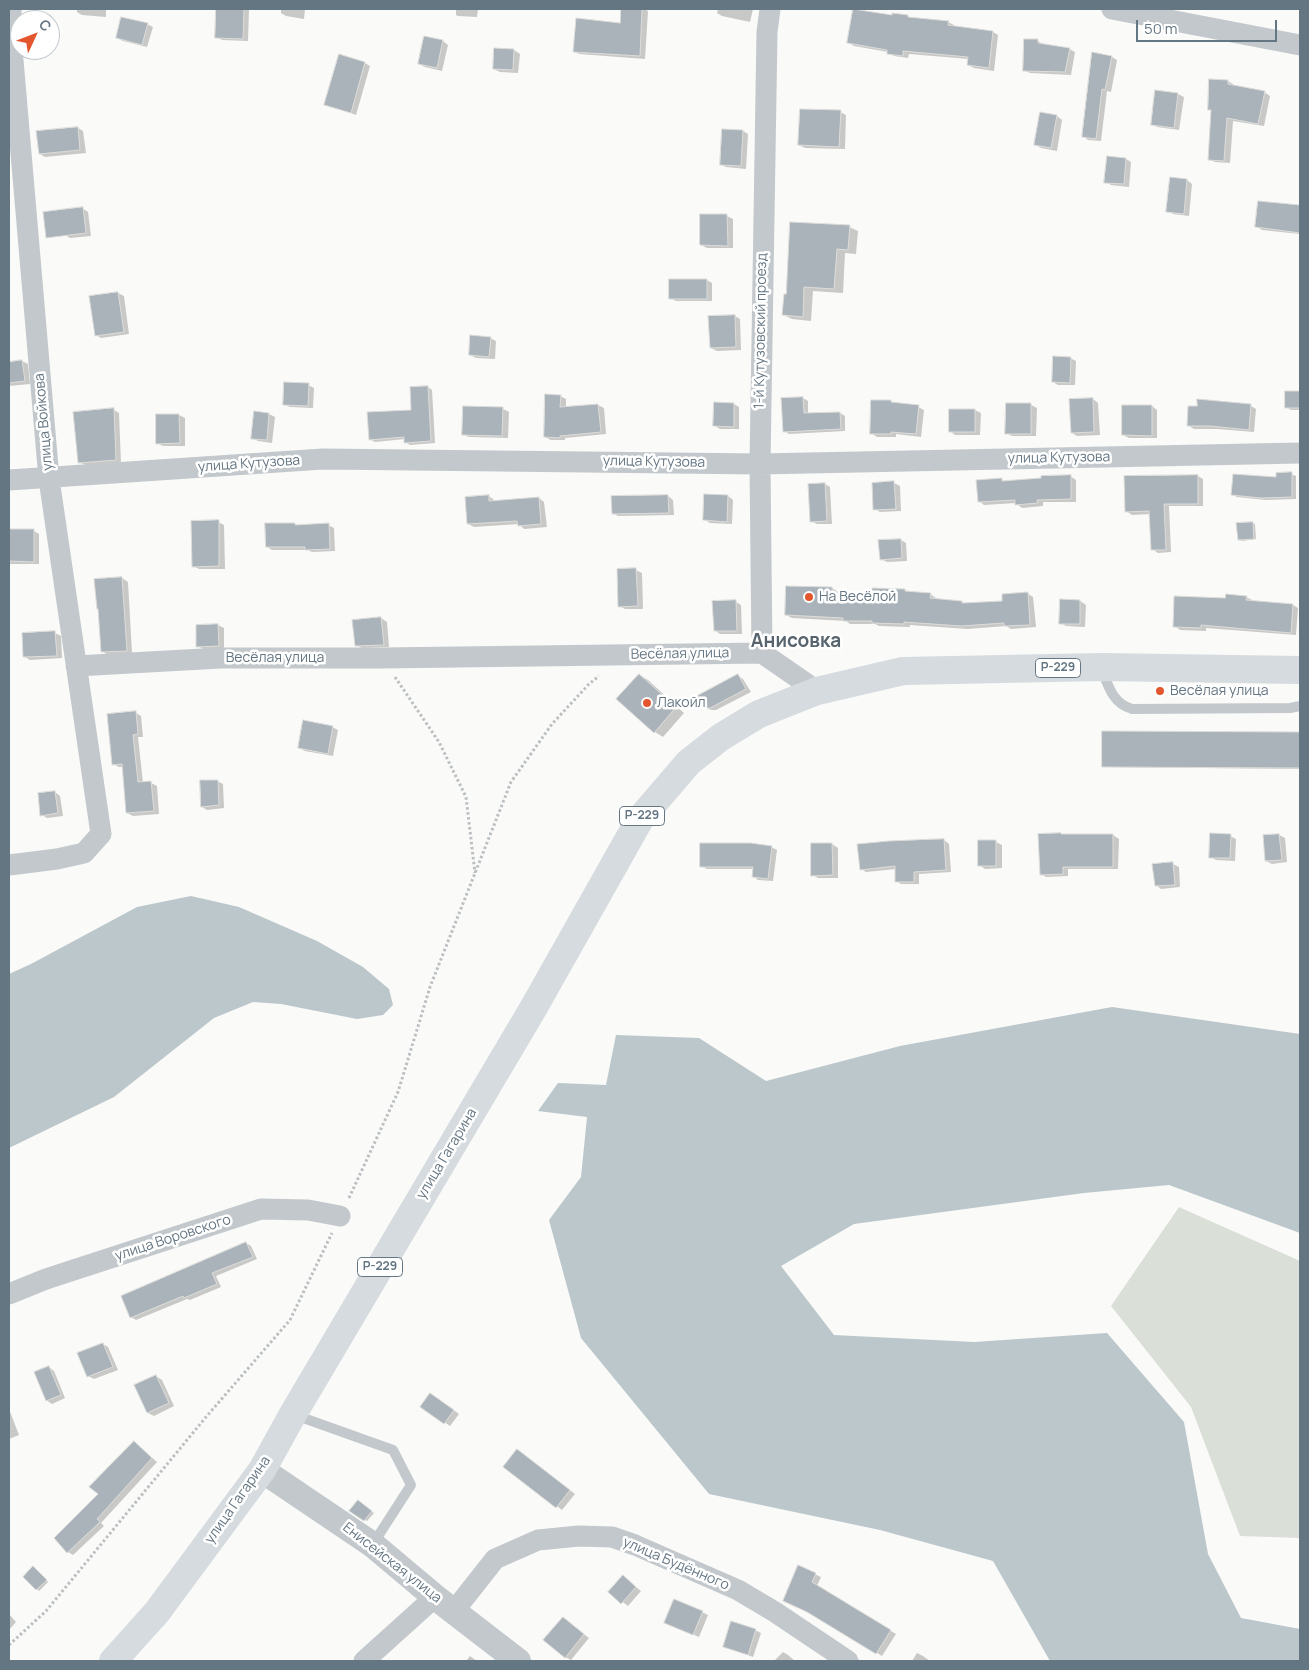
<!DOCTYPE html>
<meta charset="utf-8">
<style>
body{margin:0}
#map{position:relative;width:1309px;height:1670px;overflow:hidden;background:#fafaf8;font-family:Manrope,sans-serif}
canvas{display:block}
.frame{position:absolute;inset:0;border:10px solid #657683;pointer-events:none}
.north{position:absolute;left:10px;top:10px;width:50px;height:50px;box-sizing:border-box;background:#fff;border:1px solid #c1c8cd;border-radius:50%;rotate:47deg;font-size:14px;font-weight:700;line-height:20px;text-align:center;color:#657683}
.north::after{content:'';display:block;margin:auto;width:18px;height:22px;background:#e4572e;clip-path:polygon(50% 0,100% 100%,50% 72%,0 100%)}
.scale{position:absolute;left:1136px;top:20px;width:141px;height:22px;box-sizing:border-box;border:2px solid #657683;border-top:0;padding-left:6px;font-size:15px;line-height:18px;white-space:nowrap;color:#657683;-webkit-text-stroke:4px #fff;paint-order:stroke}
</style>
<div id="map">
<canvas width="1309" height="1670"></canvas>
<div class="frame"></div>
<div class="north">С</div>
<div class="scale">50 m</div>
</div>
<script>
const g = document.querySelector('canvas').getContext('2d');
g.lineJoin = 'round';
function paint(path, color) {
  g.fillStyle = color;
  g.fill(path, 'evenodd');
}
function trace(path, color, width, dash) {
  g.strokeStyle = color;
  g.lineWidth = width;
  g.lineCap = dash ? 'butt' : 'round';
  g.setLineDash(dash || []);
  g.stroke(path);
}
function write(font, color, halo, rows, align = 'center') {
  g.font = font + ' Manrope,sans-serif';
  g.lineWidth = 5;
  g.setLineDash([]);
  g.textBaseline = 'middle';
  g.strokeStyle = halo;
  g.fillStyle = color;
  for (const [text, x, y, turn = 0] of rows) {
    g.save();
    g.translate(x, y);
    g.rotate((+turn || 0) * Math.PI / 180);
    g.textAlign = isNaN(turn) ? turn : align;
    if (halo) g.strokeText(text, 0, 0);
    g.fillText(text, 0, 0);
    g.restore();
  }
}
const green = new Path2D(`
 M1179,1207L1300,1261V1538L1240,1536L1191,1407L1111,1306Z`);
const water = new Path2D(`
 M191,896L239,907L317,941L363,967L389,989L393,1005L383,1015L357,1019L281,1004L253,1002L214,1018L114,1097L9,1148V974L31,964L137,907Z
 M1112,1007L1300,1034V1233L1169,1185L1084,1193L854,1224L781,1266L834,1335L974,1342L1107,1333L1184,1422L1208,1554L1241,1618L1300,1629V1661H1050L993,1561L880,1530L709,1494L581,1338L549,1220L581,1177L587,1117L538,1111L558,1083L606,1085L616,1035L699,1038L766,1081L900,1046Z`);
const shadow = new Path2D(`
 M77,9H106V17L82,15L77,12Z
 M217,9H249L248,41L222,40L216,37Z
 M281,9H305L304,19L286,16L281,13Z
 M456,9H478L477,17L458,16L456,15Z
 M622,9H644L648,11L645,59L579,54L574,51L622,24Z
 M716,9H753L750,22L722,16L717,13L718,9Z
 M893,16H907L912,19L948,22L954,25V27L993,32L998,35L994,71L974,68L968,65L969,59L909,54L908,58L894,56L888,52L854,46L849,43Z
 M147,24L153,27L147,47L123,41L117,38Z
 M443,41L448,45L442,71L425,67L419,64Z
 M1038,41L1043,44L1069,49L1075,52L1071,75L1030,73L1024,70Z
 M495,49L514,50L520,54L518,73L500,72L494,69Z
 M339,56L365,63L370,66L356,115L326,104Z
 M1112,57L1117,60L1111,92L1107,91L1101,141L1088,140L1083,136Z
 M1228,81L1233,84V87L1264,92L1270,96L1264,126L1233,121L1230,163L1215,162L1209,159Z
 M1156,91L1178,94L1184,97L1179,130L1157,127L1152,124Z
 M840,112L846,115L845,149L805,148L799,145Z
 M1041,114L1057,116L1062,120L1057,151L1041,148L1036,145Z
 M78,128L83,131L86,153L45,157L40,154Z
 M743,131L748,134L746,169L726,167L721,164Z
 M1126,159L1131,162L1129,187L1111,185L1106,182Z
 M1187,180L1192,184L1189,216L1173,214L1168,211Z
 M1260,202L1300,207V234L1262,230L1257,227Z
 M82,208L88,212L91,236L70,238L65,235Z
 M701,215L727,216L733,219V248H707L701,245Z
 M849,227L858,231L856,254L845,253L843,293L813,291L811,321L792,319L784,315L787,295Z
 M707,280L712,283V301H676L670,298Z
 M118,293L124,296L129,334L101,338L96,335Z
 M735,316L740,319L741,350L717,351L711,348Z
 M490,338L496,341L495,359L476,358L470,355Z
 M1070,358L1076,361L1075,385H1058L1053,382Z
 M22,361L28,364L30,384L9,386V363Z
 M308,385L314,388L313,408L290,407L284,404Z
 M428,387L432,390L435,443L410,445L405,442V439L375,442L370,439L412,411Z
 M1286,392L1300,393V410H1291L1286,407Z
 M560,396L566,399V408L598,405L604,408L606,434L565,438V440H551L545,437Z
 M803,398L808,401V414L840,413L845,416V431L789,434L785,431Z
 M1093,399L1098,403L1100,435L1077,436L1072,433Z
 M872,401H891L896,404L918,407L924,410L921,437L896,434V437H877L871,433Z
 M734,404L739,407V429H720L715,426Z
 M1007,404L1031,405L1037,408L1036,436H1012L1006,433Z
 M1152,406L1157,410V438H1129L1123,435Z
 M1251,406L1256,409L1254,432L1217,429H1194L1189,426Z
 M464,407L503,409L509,412L508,438L469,437L463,434Z
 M114,410L119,413L121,463L85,465L79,462Z
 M950,410H975L981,413L980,435H955L950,431Z
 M255,413L269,414L275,417L272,443L258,441L252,438Z
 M157,415H179L185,418V446H163L157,443Z
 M1291,474L1296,476V499L1266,500L1237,497L1232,495Z
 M1070,476L1076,480V502H1043V506L1022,508L1016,503L984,505L979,501L1002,480L1006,482Z
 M1198,476L1203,479V506H1169L1171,552L1158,553L1152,549L1151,514L1132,515L1126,511Z
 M894,483L900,486L901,511L880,512L875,509Z
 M825,484L830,487L832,524H817L811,521Z
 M489,496L494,500V502L539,498L544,502L547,527L524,529L519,524L474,527L468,524Z
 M668,496L673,500L674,515L618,516L613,513Z
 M728,496L733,500L732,524L710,523L704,519Z
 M218,522L224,525L225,569H199L193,566Z
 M1252,523L1255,524L1256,539L1242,541L1239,539Z
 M267,524H295L298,526L328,525L334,528L335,551L312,552L308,550H272L267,547Z
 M9,530L34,531L39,534V564H9Z
 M901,540L906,543L907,561L887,562L881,559Z
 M636,570L642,573L643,609H625L619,606Z
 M122,578L128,582L132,653L108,655L102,651L100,610L96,580Z
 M832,588L838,592L837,599L873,600L905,590L910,593L930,594L936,598V600L962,602L966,604L1003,603L1027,593L1033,597L1036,627L1011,629L1006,626L968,629L910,625V627L879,626L875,624H850L846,621L792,618L786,615Z
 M1246,597L1252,600V602L1293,605L1298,608L1296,635L1206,628V631L1180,630L1175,626L1226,599Z
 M1061,601H1080L1086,605L1085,627L1066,626L1060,623Z
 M736,602L741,605L742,634H720L715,630Z
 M381,618L387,622L389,647L362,648L356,645L354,621Z
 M218,625L224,628V648L203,649L198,646Z
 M55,633L61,636L62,658L30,660L25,657Z
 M639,675L648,680L684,713L663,737L655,732Z
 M738,676L743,679L751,692L716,710H711L705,707Z
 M136,713L141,716L143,737H138L143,783H151L157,786L159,814L133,816L127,813L124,767H119L113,764Z
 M332,727L338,730L333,756L305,751L299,748Z
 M1104,732L1300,734V769L1106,767L1103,766Z
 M217,781L223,784L224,808L207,810L202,807Z
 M55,792L60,796L63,816L47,818L42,815Z
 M1113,835L1119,839L1118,869H1068V876L1046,877L1041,874Z
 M1279,835L1285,838L1287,862L1272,864L1266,861Z
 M1230,836L1236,839L1235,861L1216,860L1210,857Z
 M944,840L949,844L951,872L919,874V884H901L896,881V869L866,872L861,869Z
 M979,842H996L1002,845V868L985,869L979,865Z
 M832,844L838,848V878H818L813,875L812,845Z
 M771,847L777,850L773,881L758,880L753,876L754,869H707L701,866Z
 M1173,864L1179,867L1180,887L1161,889L1156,885L1154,865Z
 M246,1243L251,1246L257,1259L216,1276L221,1287L190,1300L187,1299L136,1320L131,1317Z
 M103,1344L108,1347L118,1370L94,1379L88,1376Z
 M49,1367L54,1371L65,1398L52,1404L46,1400Z
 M156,1376L162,1380L174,1406L154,1416L148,1413L136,1386Z
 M436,1397L459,1414L450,1426L422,1407Z
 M9,1409L19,1435L9,1439Z
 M134,1442L157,1462L101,1523L104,1526L73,1555L68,1552L100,1494Z
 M517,1450L575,1494L562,1510L505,1467Z
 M360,1503L374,1513L367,1521L351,1511Z
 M799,1567L821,1577L817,1586L896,1634L882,1656L813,1614Z
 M36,1569L48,1582L39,1591L25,1577Z
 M623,1576L641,1591L628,1606L610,1592Z
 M675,1600L708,1615L699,1637L671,1625Z
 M9,1614L16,1622L9,1630Z
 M563,1618L589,1638L571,1660L565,1657Z
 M755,1630L761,1633L753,1657L724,1646Z
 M783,1652L788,1655L795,1661H774Z
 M917,1653L923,1656L930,1661H912Z
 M470,1656L474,1659L478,1661H466Z`);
const building = new Path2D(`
 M216,9H244L243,39L215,38Z
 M621,9H642L640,56L573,52L576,18L620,23Z
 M853,9L892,15V13L908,15V17L949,21L948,25L993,31L989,68L967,65L968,57L903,51V56L887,54V50L847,43Z
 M121,17L148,23L142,45L116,38Z
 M424,36L443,40L437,68L418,64Z
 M1024,39H1038V43L1070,48L1065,72L1023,71Z
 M494,48L514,49L513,70L493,69Z
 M1092,52L1112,56L1105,90L1102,89L1096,139L1082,137Z
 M339,54L365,62L351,113L324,105Z
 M1209,79L1228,80V84L1265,91L1258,124L1227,118L1224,161L1208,160L1211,110H1208Z
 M1155,90L1178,93L1174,128L1151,125Z
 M800,109L841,110L839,147L798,145Z
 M1040,112L1057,115L1051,148L1034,145Z
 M78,127L80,150L39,154L36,131Z
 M722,129L743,130L741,166L720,165Z
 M1107,156L1126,158L1124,184L1104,183Z
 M1170,177L1187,179L1184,214L1166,212Z
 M1258,201L1300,205V233L1255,227Z
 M83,207L86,233L46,238L43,212Z
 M700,214H727L728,246L700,245Z
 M790,222L850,225L848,250L837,249L834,289L804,287L803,317L782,315L784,294H786Z
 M669,279H707V299H669Z
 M118,292L124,332L95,336L89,296Z
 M735,315L736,347L710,348L708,316Z
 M470,335L491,337L489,357L469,355Z
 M1053,356L1071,357L1070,383L1052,382Z
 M22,360L25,381L9,383V362Z
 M284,382L309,383L308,406L283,405Z
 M428,386L431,441L404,443V437L369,440L367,412L411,410L410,387Z
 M1285,391H1300V408H1285Z
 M545,394L561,395L560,407L598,404L601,432L560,436V438L544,437Z
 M803,397L804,413L840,412L841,429L783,432L781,398Z
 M1093,398L1094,432L1071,433L1069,399Z
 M1197,399L1251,404L1249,430L1211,426H1187L1188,406H1197Z
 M871,400H891V402L919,405L916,434L891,432V434H870Z
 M714,402L734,403V427L713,426Z
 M1006,403H1031V434H1005Z
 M1122,405H1152V436L1122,435Z
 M463,406L503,407L502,436L462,435Z
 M114,408L116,460L78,463L73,412Z
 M949,409H975V432H949Z
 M254,411L269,413L267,440L251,439Z
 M156,414H179L180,443L156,444Z
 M1292,472V497L1261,498L1231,495L1233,474L1276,477V473Z
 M1071,475V499L1037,500L1038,503L1015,505V500L978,502L976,480L1002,478V481L1041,478V476Z
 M1198,475V504H1164L1166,550H1151L1149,511L1125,512L1124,476Z
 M894,481L896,509L873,510L872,483Z
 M825,483L827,521L810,522L808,484Z
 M704,494L728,495L727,522L703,520Z
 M489,495V501L539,497L541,524L518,526L517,521L467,524L465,497Z
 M668,495L669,513L612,514L611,496Z
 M219,520V566L192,567L191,521Z
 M1253,522L1254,539L1238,540L1236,523Z
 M265,523H295V525L329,523L330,549L305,550V547H266Z
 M9,529H34V562L9,561Z
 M901,539L902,558L880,560L878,540Z
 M636,568L638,606L618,607L617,569Z
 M122,577L127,651L101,652L98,609H97L94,579Z
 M786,586L832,587V598L872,599V588L905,589V591L931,593L930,598L962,601V603L1002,601V594L1028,592L1030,625L1004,626V623L961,626L904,622V624L872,623V621H843V618L785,615Z
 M1226,594L1247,596L1246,600L1293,604L1291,633L1201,625V628L1173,627L1174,596L1225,598Z
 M1060,599L1080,600V624H1059Z
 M736,600L737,631H714L712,601Z
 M381,617L384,645L355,646L352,620Z
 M218,624L219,646L196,647V625Z
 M55,631L57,656L23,657L22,633Z
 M639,674L676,707L654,733L616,699Z
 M738,674L746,689L710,708H704L697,696Z
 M136,711L138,734L133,735L138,782L151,781L154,811L126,813L122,764L112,765L107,714Z
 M303,720L333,726L328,754L298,748Z
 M1102,731L1300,732V768L1102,767Z
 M200,780H218L219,805L201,807Z
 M55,791L58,813L40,816L38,793Z
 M1061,833V834H1113V867H1063V874L1040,875L1038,834Z
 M1210,833L1231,834L1230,858H1209Z
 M1279,834L1282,860L1265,861L1263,835Z
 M944,839L946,870L914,872V882H895V866L860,870L857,844L889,841Z
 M978,840H996V866H978Z
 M700,843H751L772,846L768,879L752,877L753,867H700Z
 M811,843H832L833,875L811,876Z
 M1173,862L1175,885L1155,886L1152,864Z
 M246,1242L253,1257L212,1273L217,1284L184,1298L183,1296L130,1318L121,1296Z
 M103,1343L113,1367L87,1377L77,1353Z
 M49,1366L61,1395L46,1401L34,1372Z
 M156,1375L169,1403L147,1413L134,1385Z
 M430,1393L454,1410L444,1424L420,1407Z
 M134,1441L152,1458L97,1519L100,1522L67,1553L54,1538L98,1494L89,1487Z
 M517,1449L570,1490L556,1508L503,1467Z
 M358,1500L372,1511L364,1521L349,1511Z
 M798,1565L816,1573L812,1582L891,1630L876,1654L807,1612L783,1601Z
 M33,1566L47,1580L36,1590L23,1577Z
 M623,1575L636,1587L621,1604L608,1592Z
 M674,1599L703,1611L693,1635L664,1623Z
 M563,1617L584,1634L565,1658L543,1640Z
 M731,1621L756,1629L748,1655L723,1647Z`);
const path = new Path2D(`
 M395,677L439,742L466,797L475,873
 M349,1198L398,1092L430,987L511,782L552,724L589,684L599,676
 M9,1645L46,1611L206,1417L290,1320L332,1233`);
const service = new Path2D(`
 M1102,670C1109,688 1113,703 1132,709L1290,708L1300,706
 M295,1415L393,1450L411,1485L373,1544`);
const minor = new Path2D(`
 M1112,9L1300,45
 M9,480L323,459L760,464L1300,453
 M762,653L760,464L767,32L770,9
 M76,666L221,658H382L762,653L817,691
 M9,865L57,859L84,853L101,834L49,479L11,37V9
 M9,1294L46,1279L261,1209L308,1210L340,1216
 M454,1611L495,1559L538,1540L579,1536L612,1537L635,1545L738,1590L775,1612L848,1661
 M364,1661L435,1597`);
const tertiary = new Path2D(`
 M262,1470L373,1545L435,1597L518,1661`);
const primary = new Path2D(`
 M113,1661L157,1612L262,1470L293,1414L534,1007L640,819L689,762L721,737L759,714L817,691L903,671L1101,667L1300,670`);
const markers = [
 [809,597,5,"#e4572e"],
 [1160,691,5,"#e4572e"],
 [647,703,5,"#e4572e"]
];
const shields = [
 [1058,668,45],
 [642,816,45],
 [380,1267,45]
];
const shieldNames = [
 ["Р-229",1058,668],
 ["Р-229",642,816],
 ["Р-229",380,1267]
];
const streetNames = [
 ["1-й Кутузовский проезд",761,331,-89],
 ["улица Войкова",44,422,-95],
 ["улица Кутузова",1059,458,-1],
 ["улица Кутузова",654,462,1],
 ["улица Кутузова",249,464,-4],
 ["Весёлая улица",680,654,-1],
 ["Весёлая улица",275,658],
 ["улица Гагарина",447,1154,-59],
 ["улица Воровского",173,1238,-18],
 ["улица Гагарина",238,1500,-55],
 ["Енисейская улица",392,1563,38],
 ["улица Будённого",676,1564,23]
];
const poiNames = [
 ["На Весёлой",819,597],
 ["Весёлая улица",1170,691],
 ["Лакойл",657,703]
];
const districtNames = [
 ["Анисовка",796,642]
];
paint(green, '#dadfd7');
paint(water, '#bbc7cb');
paint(shadow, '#0003');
paint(building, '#aab3b9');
trace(building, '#dcdcda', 1);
trace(path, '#bbbfc2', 3, [2.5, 2.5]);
trace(service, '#c3c8cc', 10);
trace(minor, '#c3c8cc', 21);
trace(tertiary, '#c3c8cc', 26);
trace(primary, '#d6dbdf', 28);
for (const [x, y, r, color] of markers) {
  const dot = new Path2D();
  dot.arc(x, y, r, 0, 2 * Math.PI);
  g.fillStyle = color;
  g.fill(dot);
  trace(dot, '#fff', 2);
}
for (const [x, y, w] of shields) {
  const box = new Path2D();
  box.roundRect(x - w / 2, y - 9.5, w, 19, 4);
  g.fillStyle = '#fff';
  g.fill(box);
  trace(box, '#657683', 1);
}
write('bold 12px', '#657683', null, shieldNames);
write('14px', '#657683', '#fff', streetNames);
write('14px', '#657683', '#fff', poiNames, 'left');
write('bold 19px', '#57646e', '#fff', districtNames);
</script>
